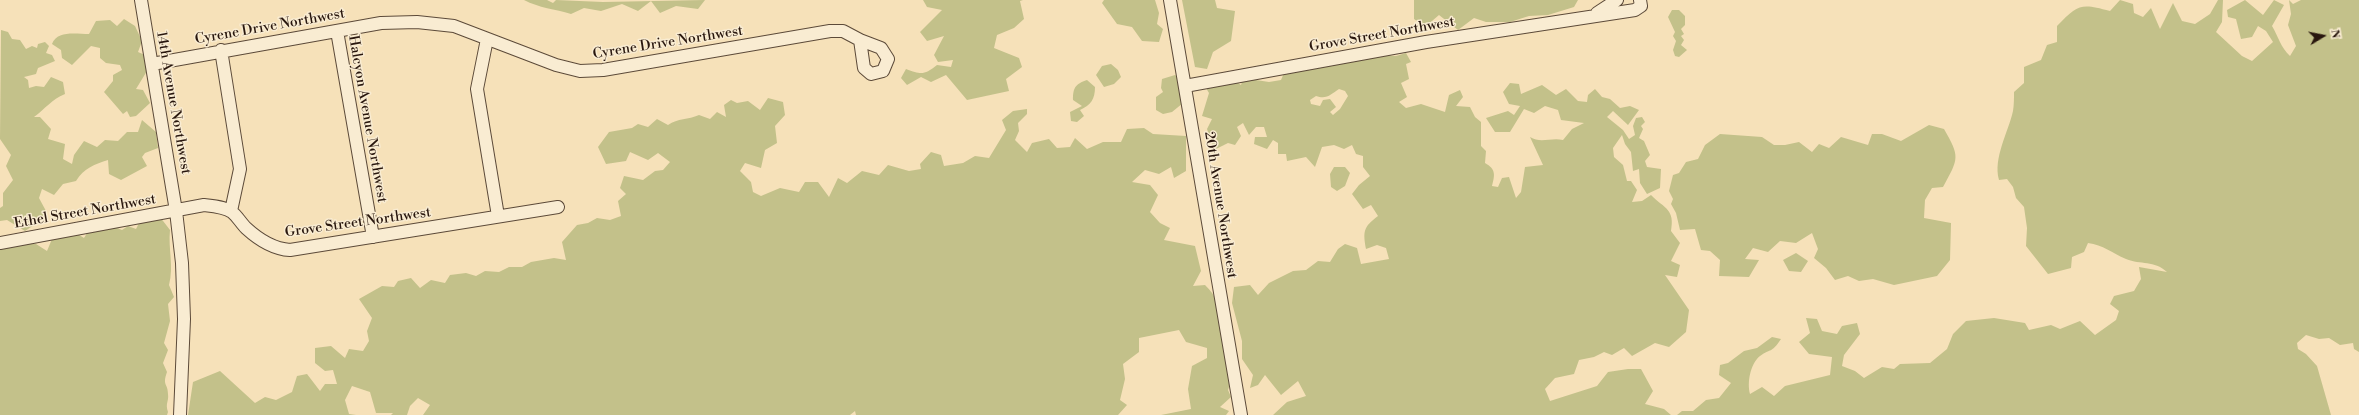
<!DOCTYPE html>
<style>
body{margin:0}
#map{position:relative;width:2359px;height:415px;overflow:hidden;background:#f6e1b9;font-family:"Libre Bodoni",serif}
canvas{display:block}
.north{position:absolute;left:2303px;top:16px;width:40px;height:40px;-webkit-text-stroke:3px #f9ecd2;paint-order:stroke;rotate:80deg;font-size:11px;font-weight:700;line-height:16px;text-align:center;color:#29170e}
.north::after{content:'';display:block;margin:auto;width:14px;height:18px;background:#29170e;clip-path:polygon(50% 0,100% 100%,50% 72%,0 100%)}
</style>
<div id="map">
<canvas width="2359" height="415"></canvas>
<div class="north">N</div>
</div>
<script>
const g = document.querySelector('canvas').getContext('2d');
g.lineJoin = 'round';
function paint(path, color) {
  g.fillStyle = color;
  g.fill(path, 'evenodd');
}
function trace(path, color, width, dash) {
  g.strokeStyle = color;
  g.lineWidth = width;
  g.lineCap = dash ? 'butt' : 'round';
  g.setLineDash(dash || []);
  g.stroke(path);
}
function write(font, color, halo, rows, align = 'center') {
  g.font = font + ' "Libre Bodoni",serif';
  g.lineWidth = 3;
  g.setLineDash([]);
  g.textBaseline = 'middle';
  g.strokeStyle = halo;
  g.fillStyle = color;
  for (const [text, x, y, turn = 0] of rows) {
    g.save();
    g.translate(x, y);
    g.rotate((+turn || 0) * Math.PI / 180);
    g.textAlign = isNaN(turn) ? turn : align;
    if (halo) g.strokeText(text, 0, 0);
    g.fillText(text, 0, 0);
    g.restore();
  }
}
const green = new Path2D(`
 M524,0H547L553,3L556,0L603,2L705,0L698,9L676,6L660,13L651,1L638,11L622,4L601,11L584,8L571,14C555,9 539,8 524,0Z
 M923,0H1023L1020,1L1024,19L1014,28L997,35L994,48L1019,58L1022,67L1006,79L1009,91L967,100L946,75L931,82L921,77L907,85L901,78L906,69C922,75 924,75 937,65L951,67L953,60L938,62L934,55L944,36L927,41L920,32L942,10L927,7Z
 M1104,0H1155L1159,13L1157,24L1163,29L1159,42L1142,41L1132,27L1117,24L1102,3Z
 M1182,0H1215L1217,8L1235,11L1231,41L1213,52L1207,69L1195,67Z
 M1414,0H1578L1574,7L1548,15L1529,16L1510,22H1486L1474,18L1458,30L1439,15L1425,27L1414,19Z
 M2120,0L2133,4L2134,13L2143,17L2151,8L2160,29L2173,3L2182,21L2195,24L2210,14L2218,0H2223L2222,22L2216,32L2242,56L2252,61L2273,42L2266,31L2258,26L2252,37L2241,39L2236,19L2228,17L2227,10L2245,0L2263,15L2274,0L2284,5L2272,26C2278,36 2281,48 2290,56L2296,46L2288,25L2291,14L2289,0L2293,4L2301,0H2359V352L2354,349L2353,343L2340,345L2329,338L2319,339L2306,335L2297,343L2298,349L2306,354L2317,366L2331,415H1677L1682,411H1693L1706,400L1719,398L1731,383L1719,375L1720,365L1728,363L1744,351L1757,348L1772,337L1781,339C1771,354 1771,348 1760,356C1750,364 1747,383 1750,394L1762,387L1774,396L1785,386L1830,375L1832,357L1809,354L1799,342L1810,333L1806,318L1817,319L1822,331L1837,334L1842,326L1857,323L1860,334L1844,355L1842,366L1855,371L1864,378L1882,367L1894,369L1900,364L1930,363L1947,349L1953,334L1966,321L1994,318L2025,323L2029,330L2051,325L2060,329L2080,321L2095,335L2116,320L2119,311L2110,304L2114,296L2134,291L2141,279L2139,267L2167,272C2154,260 2141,265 2126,259C2112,253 2103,245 2088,243L2084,252L2072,257L2071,268L2048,274L2026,246L2027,228L2024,207L2016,198L2013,187L2007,179L1999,180C1993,158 2008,133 2013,111C2014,105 2014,98 2014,92L2024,83V67L2041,60L2047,45L2057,42V26C2078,4 2081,3 2110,11Z
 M1672,10H1679L1685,16V25L1681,29L1684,34L1681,36L1684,40L1681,45L1687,50L1679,57L1675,56L1673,50L1676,41L1673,36L1675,32L1668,17Z
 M124,19L135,26L142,41L138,52L145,55L147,71L136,89L143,90L150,103L136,116L130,117L127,111L123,114L104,92L113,81V75L122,70L120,65L106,63L100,58V48L91,46L72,65L62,58L61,50L52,44C57,30 76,34 89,34L96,21L110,20L117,26Z
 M1,30L8,32L12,39L20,40L26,49L32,46L37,48L38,44L45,42L49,46L46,53L52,55L55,61L38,68L36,74L24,77L28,80L29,88L36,86L44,87L51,77L63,82L65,94C51,100 46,108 34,117H40L51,129L48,139L65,144L63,159L72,164L74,155L84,141L97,147L105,140L118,141L127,132H138L142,120L156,132L158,148L145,153L142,157L147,166L121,180L109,174L108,160C95,164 84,168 76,181L63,184L54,195L42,189L39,198L46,211L40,221L25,231L7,220L0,221V208L3,206V193L13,180L6,166L11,155L0,139Z
 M1406,53L1411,62L1406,64L1409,79L1401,83L1407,97L1399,102L1406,108L1421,104L1445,112L1449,95L1460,90L1463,97L1456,106L1470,107L1475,117L1481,122V146L1486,151L1485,163C1496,169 1495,175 1492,186L1498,187L1502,178L1509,177L1516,198L1521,192L1525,167L1543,165L1530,137C1541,144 1551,137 1563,140L1572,129L1584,123L1561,120L1558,110L1545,106L1534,113L1524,109L1510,132H1495L1486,118L1508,111L1514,115L1520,106L1509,104L1503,92L1510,83L1519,84L1521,94L1542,85L1556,95L1566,89L1578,101L1587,102L1588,95L1595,89L1602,97L1610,99L1620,108L1630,106L1639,110L1628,125L1613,111L1607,117L1623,130L1629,139L1635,135L1633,126L1636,118L1642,117L1645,122L1641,126L1643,129L1639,138L1644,141L1650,155L1645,161L1647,167L1661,169L1660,188L1647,194L1640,183L1639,169L1633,171L1631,152L1625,144L1622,135L1613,148L1614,157L1623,165L1627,181H1631L1637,190L1632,202L1642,201L1651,195C1665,209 1675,209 1671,231L1680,243L1671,261L1680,265L1677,277L1665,275L1689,310L1686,332L1669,347L1655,343L1632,356L1624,348L1612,355L1604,352L1594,357L1579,360L1574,374L1555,378L1545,389L1550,401L1597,386L1608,372L1628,369H1641L1653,391L1645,404L1664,409L1671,415H1273L1287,402L1306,396L1298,381L1281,395L1265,375L1258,385L1250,388L1253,375L1242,359V341L1232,303L1234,287L1250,285L1258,295L1269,283L1293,271L1306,270L1318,261L1330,262L1338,249L1345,244L1357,248L1361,264L1389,259L1386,248L1377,245L1366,249C1363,232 1363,227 1378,216L1371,205L1363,209L1352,194L1359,185L1370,176L1363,167V156L1356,154L1352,145L1344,149L1334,145L1322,147L1315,167L1306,157L1287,161L1286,154H1278V143L1273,140L1267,149L1254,144L1255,137H1267L1264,127H1256L1249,135L1243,123L1237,127L1241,136L1235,145L1228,143L1214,150L1207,129L1212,119L1202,116L1209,93L1206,88L1214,84L1216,87L1234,80L1241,85L1243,78L1269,82L1281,80L1284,73L1373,55L1396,56ZM1339,89L1345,91L1348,96L1340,109L1333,115L1330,112L1336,107L1330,99L1323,100L1320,106L1311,104L1310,100L1316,96C1327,100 1331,94 1339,89Z
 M1111,64L1118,70L1121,77L1114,84L1104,87L1096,75L1102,66Z
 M1175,75L1184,83L1188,99L1172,112L1163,114L1156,110V97L1163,92L1161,88L1162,79Z
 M1087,80L1095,87C1095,99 1091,105 1080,110L1084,116L1077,122L1071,121L1070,112L1082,106L1073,100C1073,88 1075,84 1087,80Z
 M768,98L783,102L785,115L775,126L777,143L765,150L761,168L745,163L740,171L751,182L753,192L761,196L780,188L799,192L805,182H818L829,197L838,178L847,183L862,171L879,175L888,165L909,171L921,169L920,164L931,152L941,155L944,166L963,163L975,156L989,158L1006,130L1002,120L1013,111L1027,109V114L1018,123L1019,131L1015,140L1027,152L1032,143L1049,139L1057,148L1070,147L1075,138L1087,149L1103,142H1121L1127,129L1144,128L1153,134L1186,136V171L1174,178L1171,167L1159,174L1145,170L1132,182L1150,185L1158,195L1150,212L1160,223L1170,228L1164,240L1195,246L1201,271L1193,286L1205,285C1217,296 1219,307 1219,322L1229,333L1235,369L1228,390L1231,397L1220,407L1229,411L1226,415H1161L1191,409L1188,389L1192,366L1207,358V348L1186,342L1179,330L1139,338V352L1123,364L1125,379L1120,400L1127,405L1118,415H856L855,411L850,415H423L430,405L418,398L410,406L407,415H391L393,413H376L370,392L352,386L345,400L349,414L356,415H188L193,382L220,371L255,403L265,397L276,400L292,392L297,376L307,374L320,391L325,384H337L333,370L325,371L315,363V348L331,346L345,358L349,349L363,351L369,341L367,331L372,318L359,299L382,286L394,287L398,281L411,278L420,288L431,280L445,283L450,275L466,273L476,276L485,271L499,272L509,267H522L531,262L554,258L566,260L562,242L577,225L588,223L597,218L610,220L621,216L618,201L626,194L620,188L624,176L643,180L655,171L663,170L670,162L658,153L648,160L630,152L626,161L606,164L598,147L609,132L632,128L638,124L648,127L657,119L668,125C678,118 688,120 699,115L710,119L717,112L726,117L724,105L731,100L737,103L748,101L760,110Z
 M1929,125L1944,129C1960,157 1959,158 1943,187L1932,188L1925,200L1924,218L1951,223L1950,260L1937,276L1894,285L1873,279L1859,281L1848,276L1835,280L1826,268L1814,258L1818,249L1812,233L1796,243L1780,241L1768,252L1753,248L1745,259L1759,260L1749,277L1719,276L1720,260L1710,251L1701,250L1695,229L1680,230L1676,213L1671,204L1673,199L1669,191L1673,175L1679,173L1686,162L1698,159L1705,145L1720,134L1762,137L1774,145H1785L1799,142L1812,152L1819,144L1829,148L1841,137L1868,145L1872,134H1882L1901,141Z
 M1334,167H1345L1350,173L1345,186L1337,191L1331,187L1330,174Z
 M143,215L160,217L170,230C168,249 174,266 169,285L174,297L168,304L170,321L164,343L168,350L163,363L167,372C162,386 168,383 168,394C169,402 165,403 168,412L167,415H0V250L6,237L16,234L24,243L36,244L47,251L52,239L57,235L66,237L76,233L84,238L89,230L112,226L122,230L128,226L136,229Z
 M1796,253L1808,261L1801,272L1789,271L1783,260Z`);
const minor = new Path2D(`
 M141,0L176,211L182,263L184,319L180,415
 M1170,0L1241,415
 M1597,13L1617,0
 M337,31L373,237
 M487,39L477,89L498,216
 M860,40L881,48L888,59L883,71L871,74L864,68Z
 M221,50L240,169L231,211
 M152,64L381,23L417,22L454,26L556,65L580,71L603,70L830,31H843L860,40
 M1185,86L1426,42L1635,10L1641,6L1640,0
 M0,243L204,205C213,206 225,207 232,212C237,216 241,223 246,228C259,240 274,249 290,250L558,207`);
const streetNames = [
 ["Cyrene Drive Northwest",270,27,-10],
 ["Grove Street Northwest",1382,35,-10],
 ["Cyrene Drive Northwest",668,43,-9],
 ["14th Avenue Northwest",173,103,80],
 ["Halcyon Avenue Northwest",367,119,80],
 ["20th Avenue Northwest",1220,205,81],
 ["Ethel Street Northwest",85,212,-10],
 ["Grove Street Northwest",358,223,-8]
];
paint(green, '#c3c18a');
trace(minor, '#5c4a39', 14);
trace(minor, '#f9ecd2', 12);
write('14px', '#29170e', '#f9ecd2', streetNames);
</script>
